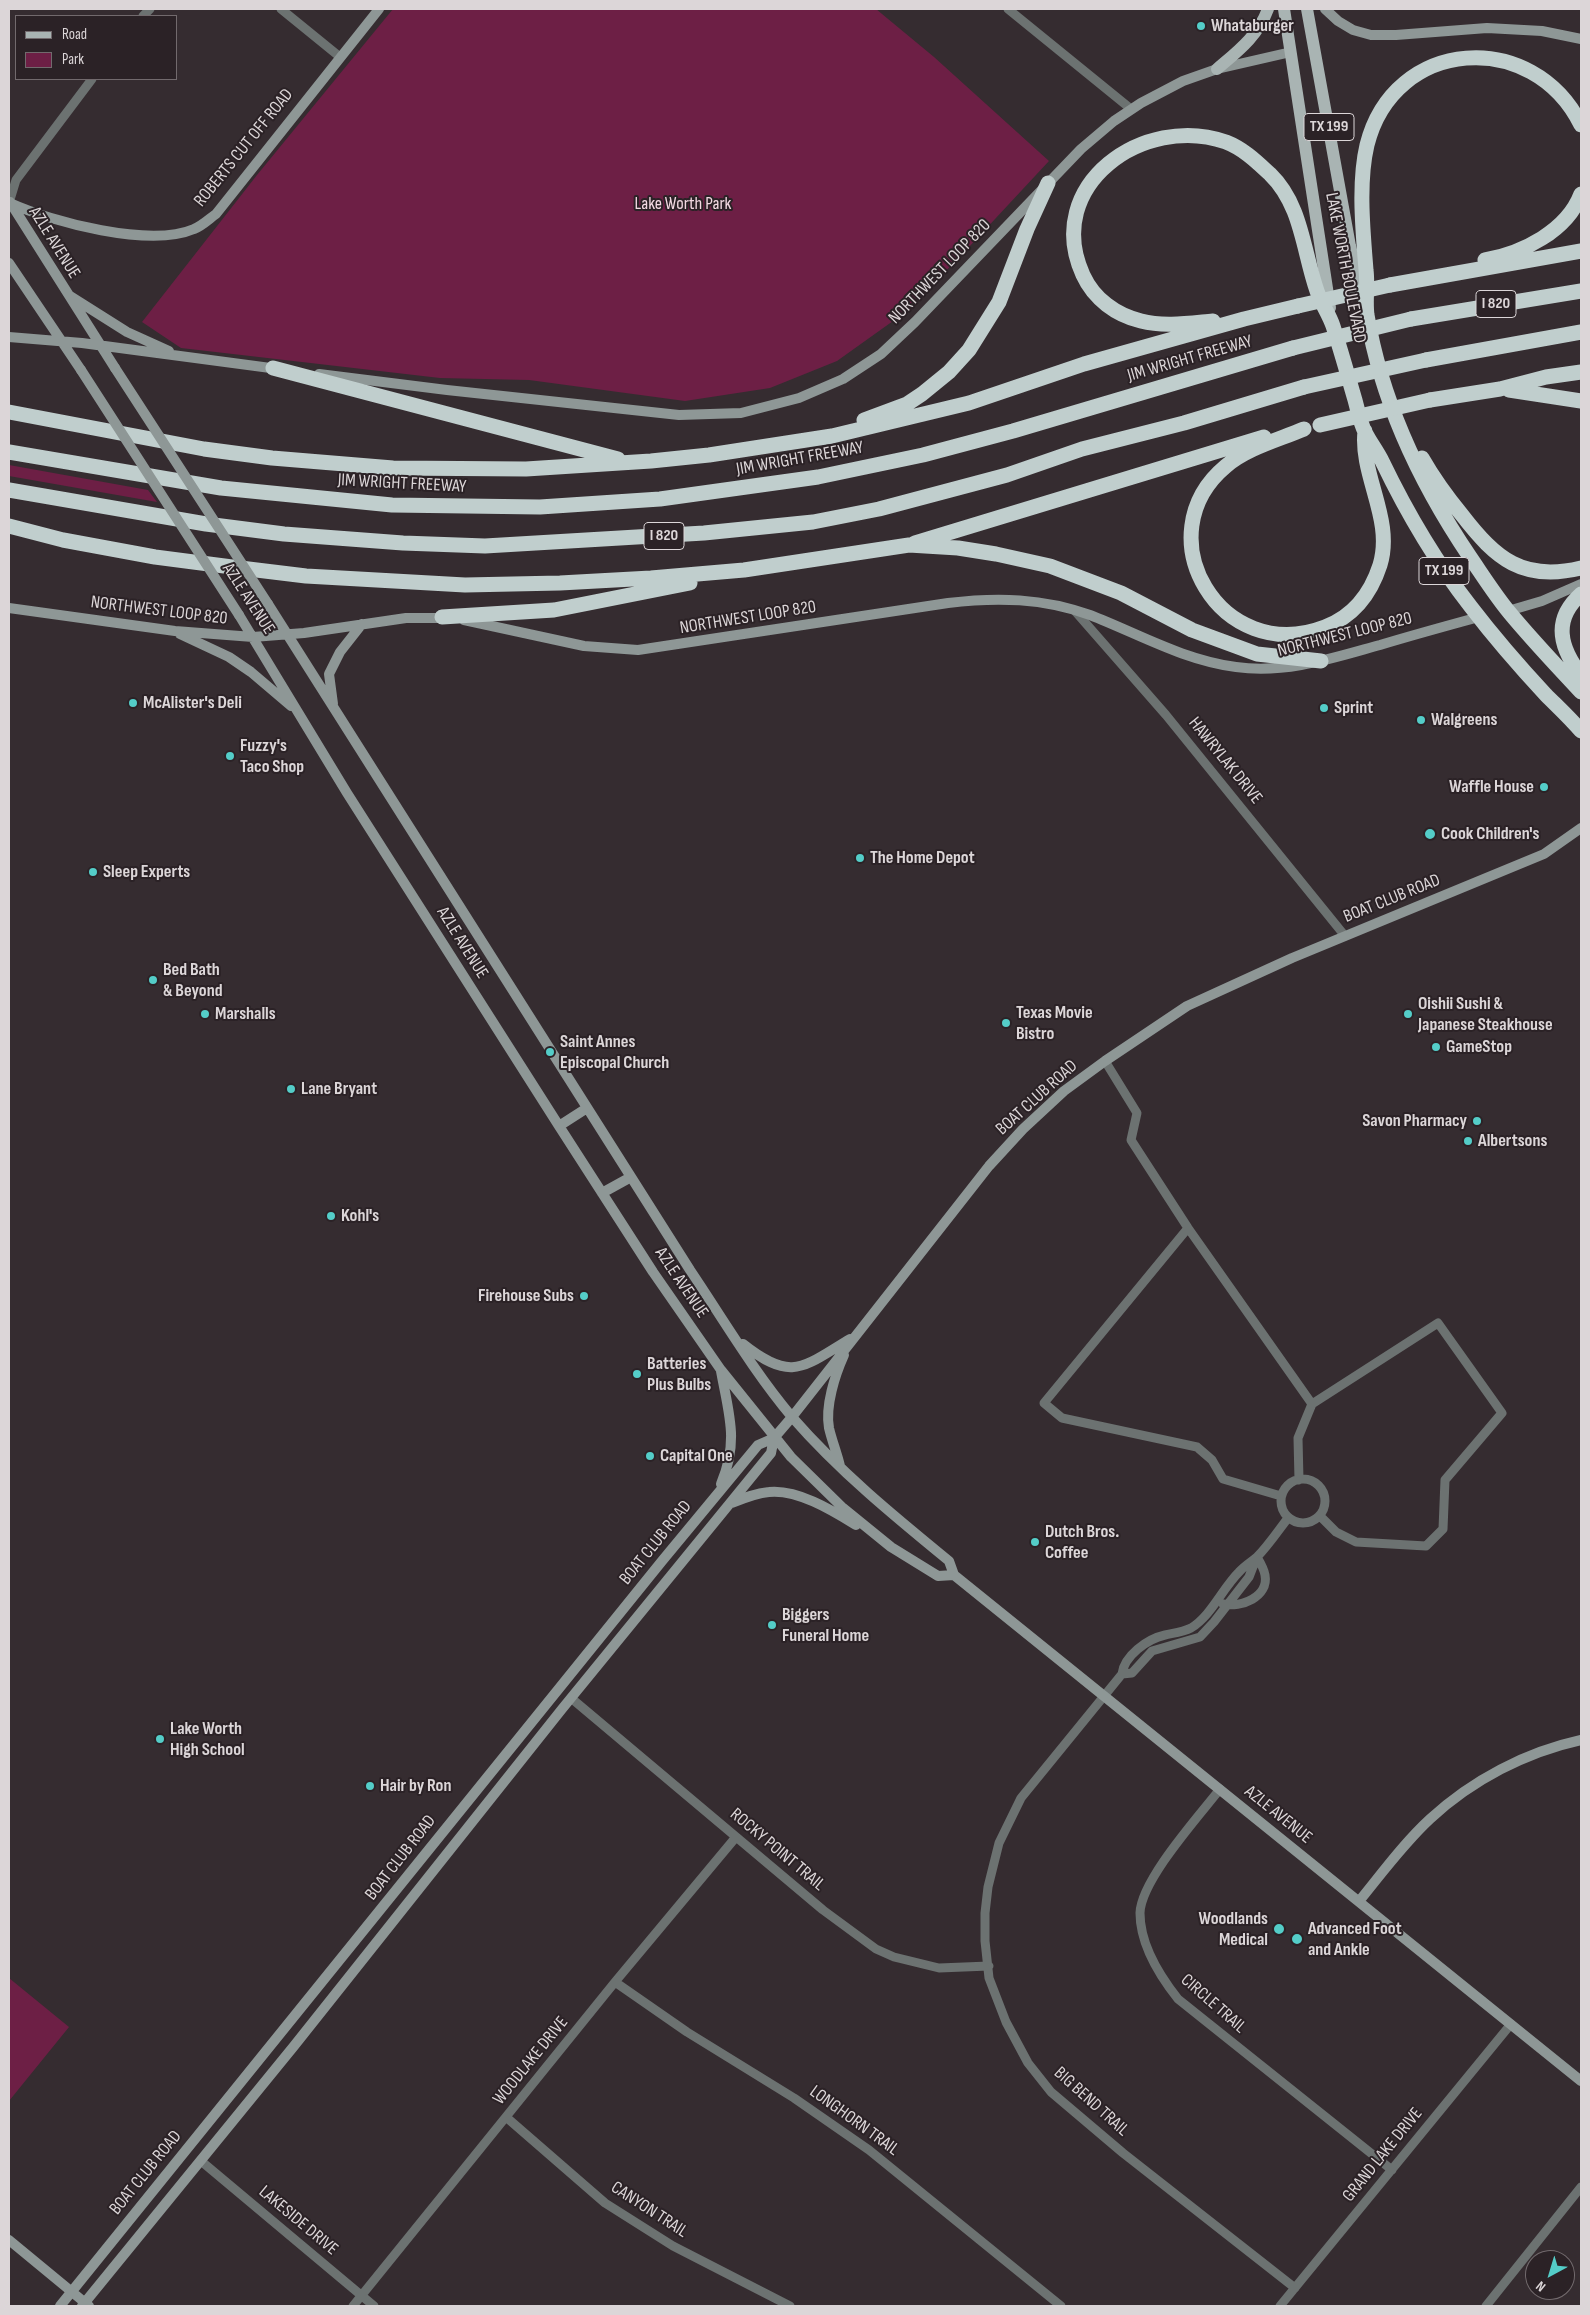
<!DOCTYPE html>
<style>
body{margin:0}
#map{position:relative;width:1590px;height:2315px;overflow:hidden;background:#352c30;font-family:"Sofia Sans Condensed",sans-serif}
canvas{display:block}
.frame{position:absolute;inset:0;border:10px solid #dcd6d8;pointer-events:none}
.legend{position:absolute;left:15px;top:15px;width:162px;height:65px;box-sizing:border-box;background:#2b2226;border:1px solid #726a6d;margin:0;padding:6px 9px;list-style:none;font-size:15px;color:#dcd6d8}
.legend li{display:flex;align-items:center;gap:10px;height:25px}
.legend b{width:25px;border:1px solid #726a6d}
.north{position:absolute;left:1525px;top:2250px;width:50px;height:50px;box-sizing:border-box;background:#2b2226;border:1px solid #726a6d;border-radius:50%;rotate:219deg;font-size:14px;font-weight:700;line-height:20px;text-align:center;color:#dcd6d8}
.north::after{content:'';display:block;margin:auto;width:18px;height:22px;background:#54cdc8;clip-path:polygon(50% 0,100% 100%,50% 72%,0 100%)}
</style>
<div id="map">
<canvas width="1590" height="2315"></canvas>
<div class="frame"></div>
<ul class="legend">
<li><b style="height:6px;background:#a9b4b3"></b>Road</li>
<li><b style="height:14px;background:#6d1f45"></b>Park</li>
</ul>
<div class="north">N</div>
</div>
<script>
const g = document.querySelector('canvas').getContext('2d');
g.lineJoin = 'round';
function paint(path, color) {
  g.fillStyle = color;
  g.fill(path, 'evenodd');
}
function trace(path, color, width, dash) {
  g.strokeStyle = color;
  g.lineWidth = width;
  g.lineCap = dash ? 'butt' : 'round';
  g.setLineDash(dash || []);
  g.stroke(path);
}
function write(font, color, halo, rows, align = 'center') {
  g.font = font + ' "Sofia Sans Condensed",sans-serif';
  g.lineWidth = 4;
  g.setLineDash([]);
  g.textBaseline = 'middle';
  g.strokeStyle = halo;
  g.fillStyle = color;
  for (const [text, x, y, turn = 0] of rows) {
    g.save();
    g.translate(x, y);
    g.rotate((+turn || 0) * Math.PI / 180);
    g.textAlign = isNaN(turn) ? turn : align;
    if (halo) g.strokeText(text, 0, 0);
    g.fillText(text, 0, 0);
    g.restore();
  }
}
const green = new Path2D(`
 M393,9H876L934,57L1049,161L955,262L893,321L837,361L770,388L685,401L529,380L440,378L181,348L142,322L257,175Z
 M9,465L148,490L157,502L9,476Z
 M9,1978L69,2027L9,2101Z`);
const street = new Path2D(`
 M281,9L340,57
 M1008,9L1131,109
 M143,16L150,9
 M9,203L16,180L92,79
 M1075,611L1166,715L1345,936
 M1105,1061L1137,1113L1131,1140L1188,1228L1312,1404L1298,1438L1299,1480
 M1188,1228L1044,1403L1062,1418L1197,1447L1212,1460L1223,1479L1281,1496
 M1312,1404L1438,1323L1502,1413L1445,1480L1443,1529L1426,1546L1356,1542L1336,1532L1320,1516
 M1281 1501a22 22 0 1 1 44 0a22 22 0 1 1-44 0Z
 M1288,1518C1278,1531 1268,1546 1257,1557C1251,1562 1244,1566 1239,1572C1222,1589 1211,1616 1191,1628C1183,1632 1174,1633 1165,1635C1147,1639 1124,1656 1122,1674L1021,1798L999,1843L988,1887L985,1913V1941L989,1978L1006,2022L1028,2063L1051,2092L1123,2153L1295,2288
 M1223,1604C1241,1608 1269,1597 1265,1575C1264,1569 1260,1562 1257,1557
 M1122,1674L1132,1673L1152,1651L1200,1637L1214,1622L1249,1577L1256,1559
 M571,1698L823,1910L876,1949L894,1957L939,1968L989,1966
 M1220,1789C1199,1816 1141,1880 1140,1913C1140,1944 1159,1975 1178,1999L1392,2170
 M615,1982L687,2032L794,2098L869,2150L1061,2306
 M506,2117L605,2203L673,2246L790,2306
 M201,2161L374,2306
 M353,2306L615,1982L736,1837
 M1280,2306L1511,2024
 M1486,2306L1581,2187`);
const secondary = new Path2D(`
 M1325,9L1338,21L1353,30L1371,35H1396L1487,28L1542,31L1581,39
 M10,202L115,368
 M10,203C52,222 150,248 194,229C202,226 209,219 216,214L379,9
 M9,263L81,370
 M70,296L127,332L169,351
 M9,337L82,343L278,369
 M319,374L447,390L679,415L741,413L799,398L843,379L881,354L915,322L1081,149L1114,121L1141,103L1183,81L1217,69L1291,52
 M268,604L690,1270C723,1319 754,1372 792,1417C839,1471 894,1516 949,1561L954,1575L1581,2081
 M9,608L175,631L253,637L304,633L406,618H447
 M1508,611L1542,601L1581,584
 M239,615L347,793L559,1126L653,1272L721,1370L791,1457L843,1508L891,1547L938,1576L954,1575
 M464,620L584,646L638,650L948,603C997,597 1043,598 1090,615C1139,634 1183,660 1236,667C1286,674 1333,658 1380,645C1413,635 1446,626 1479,617
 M180,634L229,657L251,672L291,706
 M333,704L329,674L340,652L362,624
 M559,1126L587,1108
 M602,1193L631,1177
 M743,1344C792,1383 803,1367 850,1339
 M721,1371C729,1415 739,1441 721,1484
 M840,1466C837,1453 832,1441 829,1428C825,1406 835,1375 844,1355
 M732,1503C744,1498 756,1493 769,1492C798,1489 833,1511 856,1525
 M1360,1900C1382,1873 1404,1843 1430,1819C1472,1780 1526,1752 1581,1740
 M9,2240L89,2306
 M60,2306L662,1561L758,1445L774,1438L792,1417L989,1166L1023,1129L1064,1091L1105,1061L1187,1006L1292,958L1544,854L1581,828
 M82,2306L294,2046L562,1709L771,1453L774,1438`);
const primary = new Path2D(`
 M1284,9L1330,308
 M1307,9L1350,246L1363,298
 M1217,69C1238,51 1258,36 1268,9`);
const highway = new Path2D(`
 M1581,125C1533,28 1394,37 1367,145C1358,183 1363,232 1366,270C1368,285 1365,301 1367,315C1382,404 1420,483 1470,557C1483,576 1495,595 1509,612C1532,640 1557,666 1581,692
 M1485,260C1523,253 1567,231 1581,194
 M1390,285L1581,251
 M1411,319L1581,291
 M1213,321C1190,323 1164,327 1141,321C1116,315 1094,299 1083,275C1042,185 1144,113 1226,142C1244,149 1257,162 1270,174C1302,205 1303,251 1317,291C1321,303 1329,314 1333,326C1341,351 1348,376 1355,400C1358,411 1360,422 1365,432C1370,442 1377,451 1382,461C1407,513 1435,561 1471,607C1494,637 1520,667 1546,695C1558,707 1570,718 1581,731
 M1426,360L1581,332
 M273,368L618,459
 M1509,390L1581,401
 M1430,400L1500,389L1546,377L1581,372
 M9,412L204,449L272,458L393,468L526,469L651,461L709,455L832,436L969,403L1084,364L1244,319L1298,306
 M864,420L907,404L922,394L949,372L969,350L999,302L1027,229L1048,183
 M1304,429C1278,440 1247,448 1226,466C1143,535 1221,667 1325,627C1354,616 1371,593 1380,565C1394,519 1360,476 1365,431
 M9,452L221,488L392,505L540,507L660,499L818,477L923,455L1013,431L1293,348
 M1422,458C1434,479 1447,497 1462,515C1496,559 1523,582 1581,568
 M9,490L206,524L284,534L403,543L485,546L704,533L813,522L879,509L1007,475L1082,449L1184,423L1304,387
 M9,526L63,540L155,557L232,567L306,576L465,585L560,583L651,578L744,570L909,545L958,548L996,554L1050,566L1121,593L1192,630L1257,654L1321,661
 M915,543L1264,437
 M1581,594C1552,620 1560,648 1581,675
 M442,617L554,610L690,583`);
const secondaryBridge = new Path2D(`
 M115,368L268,604
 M81,370L239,615`);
const highwayBridge = new Path2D(`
 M1298,306L1390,285
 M1293,348L1411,319
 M1304,387L1426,360
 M1320,425L1430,400`);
const markers = [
 [1201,26,5,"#54cdc8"],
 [133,703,5,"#54cdc8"],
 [1324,708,5,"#54cdc8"],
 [1421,720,5,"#54cdc8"],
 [230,756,5,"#54cdc8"],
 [1544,787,5,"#54cdc8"],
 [1430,834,6,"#54cdc8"],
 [860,858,5,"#54cdc8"],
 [93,872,5,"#54cdc8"],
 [153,980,5,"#54cdc8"],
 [205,1014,5,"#54cdc8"],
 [1408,1014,5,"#54cdc8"],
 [1006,1023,5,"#54cdc8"],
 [1436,1047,5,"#54cdc8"],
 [550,1052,5,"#54cdc8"],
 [291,1089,5,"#54cdc8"],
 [1477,1121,5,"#54cdc8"],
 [1468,1141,5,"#54cdc8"],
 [331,1216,5,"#54cdc8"],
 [584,1296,5,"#54cdc8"],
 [637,1374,5,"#54cdc8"],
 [650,1456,5,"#54cdc8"],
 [1035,1542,5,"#54cdc8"],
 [772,1625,5,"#54cdc8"],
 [160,1739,5,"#54cdc8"],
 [370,1786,5,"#54cdc8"],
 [1279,1929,6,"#54cdc8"],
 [1297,1939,6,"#54cdc8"]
];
const shields = [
 [1329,127,50],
 [1496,304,40],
 [664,536,40],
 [1444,571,50]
];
const shieldNames = [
 ["TX 199",1329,127],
 ["I 820",1496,304],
 ["I 820",664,536],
 ["TX 199",1444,571]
];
const poiNames = [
 ["Whataburger",1211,26],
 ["McAlister's Deli",143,703],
 ["Sprint",1334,708],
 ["Walgreens",1431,720],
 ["Fuzzy's",240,746],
 ["Taco Shop",240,767],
 ["Waffle House",1534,787,"right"],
 ["Cook Children's",1441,834],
 ["The Home Depot",870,858],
 ["Sleep Experts",103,872],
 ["Bed Bath",163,970],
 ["& Beyond",163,991],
 ["Oishii Sushi &",1418,1004],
 ["Japanese Steakhouse",1418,1025],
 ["Texas Movie",1016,1013],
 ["Bistro",1016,1034],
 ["Marshalls",215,1014],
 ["Saint Annes",560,1042],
 ["Episcopal Church",560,1063],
 ["GameStop",1446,1047],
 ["Lane Bryant",301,1089],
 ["Savon Pharmacy",1467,1121,"right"],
 ["Albertsons",1478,1141],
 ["Kohl's",341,1216],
 ["Firehouse Subs",574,1296,"right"],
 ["Batteries",647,1364],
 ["Plus Bulbs",647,1385],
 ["Capital One",660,1456],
 ["Dutch Bros.",1045,1532],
 ["Coffee",1045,1553],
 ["Biggers",782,1615],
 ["Funeral Home",782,1636],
 ["Lake Worth",170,1729],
 ["High School",170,1750],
 ["Hair by Ron",380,1786],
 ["Woodlands",1268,1919,"right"],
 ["Medical",1268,1940,"right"],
 ["Advanced Foot",1308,1929],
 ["and Ankle",1308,1950]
];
const streetNames = [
 ["ROBERTS CUT OFF ROAD",244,148,-51],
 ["AZLE AVENUE",54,243,58],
 ["LAKE WORTH BOULEVARD",1345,268,79],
 ["NORTHWEST LOOP 820",940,272,-46],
 ["JIM WRIGHT FREEWAY",1190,359,-16],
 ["JIM WRIGHT FREEWAY",800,459,-10],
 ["JIM WRIGHT FREEWAY",402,484,3],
 ["AZLE AVENUE",248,599,57],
 ["NORTHWEST LOOP 820",159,611,7],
 ["NORTHWEST LOOP 820",748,618,-9],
 ["NORTHWEST LOOP 820",1345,635,-14],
 ["HAWRYLAK DRIVE",1225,761,51],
 ["BOAT CLUB ROAD",1392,899,-22],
 ["AZLE AVENUE",462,943,58],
 ["BOAT CLUB ROAD",1037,1098,-42],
 ["AZLE AVENUE",681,1283,56],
 ["BOAT CLUB ROAD",656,1543,-51],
 ["AZLE AVENUE",1278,1815,39],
 ["ROCKY POINT TRAIL",777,1850,40],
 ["BOAT CLUB ROAD",401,1858,-52],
 ["CIRCLE TRAIL",1213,2004,41],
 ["WOODLAKE DRIVE",531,2061,-51],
 ["BIG BEND TRAIL",1091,2102,42],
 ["LONGHORN TRAIL",854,2121,36],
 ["GRAND LAKE DRIVE",1383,2155,-51],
 ["BOAT CLUB ROAD",146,2173,-51],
 ["CANYON TRAIL",649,2210,33],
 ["LAKESIDE DRIVE",298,2221,40]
];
const parkNames = [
 ["Lake Worth Park",683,204]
];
paint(green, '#6d1f45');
trace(street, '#6c7271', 9);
trace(secondary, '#8e9796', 10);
trace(primary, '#a9b4b3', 12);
trace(highway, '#c0cecd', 15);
trace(secondaryBridge, '#8e9796', 10);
trace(highwayBridge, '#c0cecd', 15);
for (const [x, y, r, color] of markers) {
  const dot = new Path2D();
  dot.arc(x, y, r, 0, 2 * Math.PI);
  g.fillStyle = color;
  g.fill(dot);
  trace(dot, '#2b2226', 2);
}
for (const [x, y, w] of shields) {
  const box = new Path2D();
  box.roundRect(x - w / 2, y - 13.5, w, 27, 4);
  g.fillStyle = '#2b2226';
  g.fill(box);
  trace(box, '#dcd6d8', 1);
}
write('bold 16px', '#dcd6d8', null, shieldNames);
write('bold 18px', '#dcd6d8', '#2b2226', poiNames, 'left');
write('18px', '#dcd6d8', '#2b2226', streetNames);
write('18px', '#f3d9e2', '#2b2226', parkNames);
</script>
